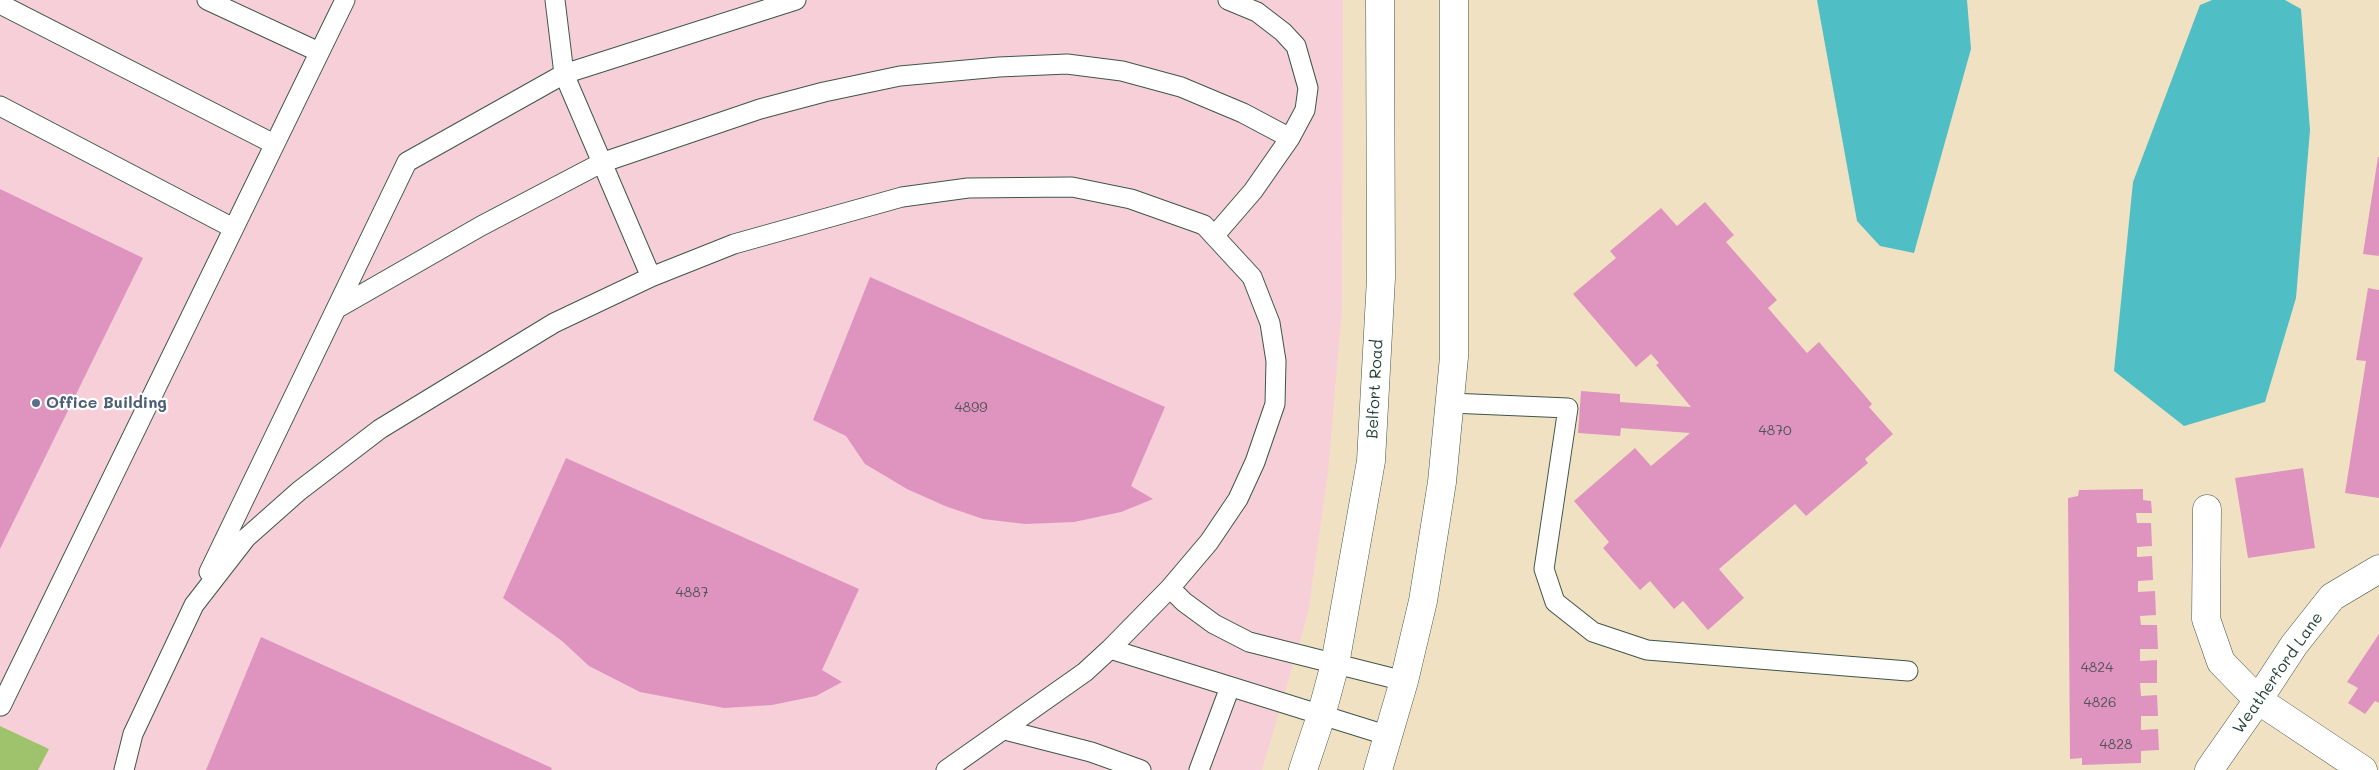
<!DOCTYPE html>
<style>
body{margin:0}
canvas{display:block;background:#f1e1c3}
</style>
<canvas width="2379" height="770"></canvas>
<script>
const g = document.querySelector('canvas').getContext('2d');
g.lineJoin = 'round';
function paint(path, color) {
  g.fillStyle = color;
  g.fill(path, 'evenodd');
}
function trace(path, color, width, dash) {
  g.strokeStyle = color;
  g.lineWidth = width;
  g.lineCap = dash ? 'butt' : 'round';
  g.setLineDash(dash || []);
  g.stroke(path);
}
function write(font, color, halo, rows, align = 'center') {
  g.font = font + ' Mali,sans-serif';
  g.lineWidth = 4.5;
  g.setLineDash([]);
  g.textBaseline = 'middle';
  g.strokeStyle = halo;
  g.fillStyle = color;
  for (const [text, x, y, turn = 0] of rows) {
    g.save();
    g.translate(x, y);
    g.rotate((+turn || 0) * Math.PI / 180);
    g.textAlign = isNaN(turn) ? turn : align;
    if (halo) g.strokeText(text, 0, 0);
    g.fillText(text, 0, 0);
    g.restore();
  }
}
const built = new Path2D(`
 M0,0H1343L1342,308L1328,472L1308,613L1262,770H38L49,749L0,726Z`);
const green = new Path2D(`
 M0,726L49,749L38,770H0Z`);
const water = new Path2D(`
 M1817,0H1967L1971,49L1914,253L1880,246L1857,221Z
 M2212,0H2285L2301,9L2310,130L2296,298L2265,402L2184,426L2114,371L2133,182L2200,5Z`);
const building = new Path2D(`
 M2378,157H2379V256L2363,254Z
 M0,189L143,258L0,549Z
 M1705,202L1734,235L1726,242L1777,300L1768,308L1807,353L1819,342L1872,404L1869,407L1893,434L1865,459L1868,463L1806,516L1795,504L1719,569L1744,598L1708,630L1683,601L1674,609L1650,581L1640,590L1603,548L1609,542L1574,501L1635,448L1651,466L1690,433L1621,428L1620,436L1578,433L1581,391L1620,394V402L1691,407L1656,365L1659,363L1651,354L1636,367L1573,294L1616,258L1610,251L1661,208L1677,226Z
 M870,277L1165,407L1131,486L1153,499L1121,512L1074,522L1025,524L983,519L945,506L907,489L865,464L846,436L813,420Z
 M2368,288L2379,290V498L2345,493L2366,361L2356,360Z
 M566,458L859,589L822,670L842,682L816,696L772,705L724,708L640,692L589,666L562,641L503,598Z
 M2303,468L2315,548L2248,558L2235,478Z
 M2143,489V500L2151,501L2152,513H2136L2137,523H2151L2152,546L2137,547V557L2152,556L2153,580L2138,581V592L2155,591L2156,615L2140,616L2141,625H2157L2158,649H2140V661L2157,660V683H2140L2141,696L2157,695L2158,716H2141V730L2158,729L2159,750L2141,751V763L2082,765V758L2070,759L2068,498L2078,496L2079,490Z
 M2379,634V703L2375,701L2365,714L2348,703L2358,688L2347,682Z
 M261,637L552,768L551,770H206Z`);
const service = new Path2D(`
 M207,0L319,52
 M555,0L564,74L651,277
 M0,4L274,144
 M0,106L233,228
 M1215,235L1253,191L1290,138L1305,110L1308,88L1296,46L1283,32L1257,12L1228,0
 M336,309L481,226L601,163L760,109L824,92L900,76L999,67L1067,64L1122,71L1181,87L1243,113L1290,138
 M1450,403L1568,408L1544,569L1555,602L1593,632L1647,650L1908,671
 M209,572L407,162L564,74L796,0
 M1170,588L1184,602L1214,624L1249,642L1404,681
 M1110,649L1389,736
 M1,706L345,0
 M1005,730L1091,752L1141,770
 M124,770L133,734L194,605L246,538L299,491L380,429L554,323L651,277L734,244L902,197L968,188L1072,187L1131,199L1204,225L1252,277L1270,323L1276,361L1275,404L1255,462L1238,499L1209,542L1170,588L1110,649L1085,672L946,770
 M1199,770L1230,687`);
const minor = new Path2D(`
 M2207,509L2206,619L2221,662L2258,700L2363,770
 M2209,770L2258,700L2294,645L2332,597L2379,569`);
const secondary = new Path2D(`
 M1303,770L1321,716L1335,664L1371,461L1381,278L1380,0
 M1378,770L1404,681L1423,601L1442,482L1454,357V0`);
const markers = [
 [36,403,5,"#5c6f8a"]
];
const numberNames = [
 ["4899",971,408],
 ["4870",1775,431],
 ["4887",692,593],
 ["4824",2097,668],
 ["4826",2100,703],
 ["4828",2116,745]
];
const streetNames = [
 ["Belfort Road",1375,389,-87],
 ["Weatherford Lane",2278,673,-55]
];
const serviceNames = [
 ["Office Building",46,403]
];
paint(built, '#f6cfd8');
paint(green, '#9fc36c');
paint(water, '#50bfc5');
paint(building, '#df94c0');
trace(service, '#3e5649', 21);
trace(minor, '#3e5649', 29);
trace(secondary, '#3e5649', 29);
trace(service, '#fff', 19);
trace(minor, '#fff', 28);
trace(secondary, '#fff', 28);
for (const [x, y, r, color] of markers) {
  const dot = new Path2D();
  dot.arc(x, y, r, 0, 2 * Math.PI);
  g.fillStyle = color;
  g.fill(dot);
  trace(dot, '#fff', 2);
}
write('14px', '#4f5357', null, numberNames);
write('16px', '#1f3d34', '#fff', streetNames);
write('bold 16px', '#4e5e75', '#fff', serviceNames, 'left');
</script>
